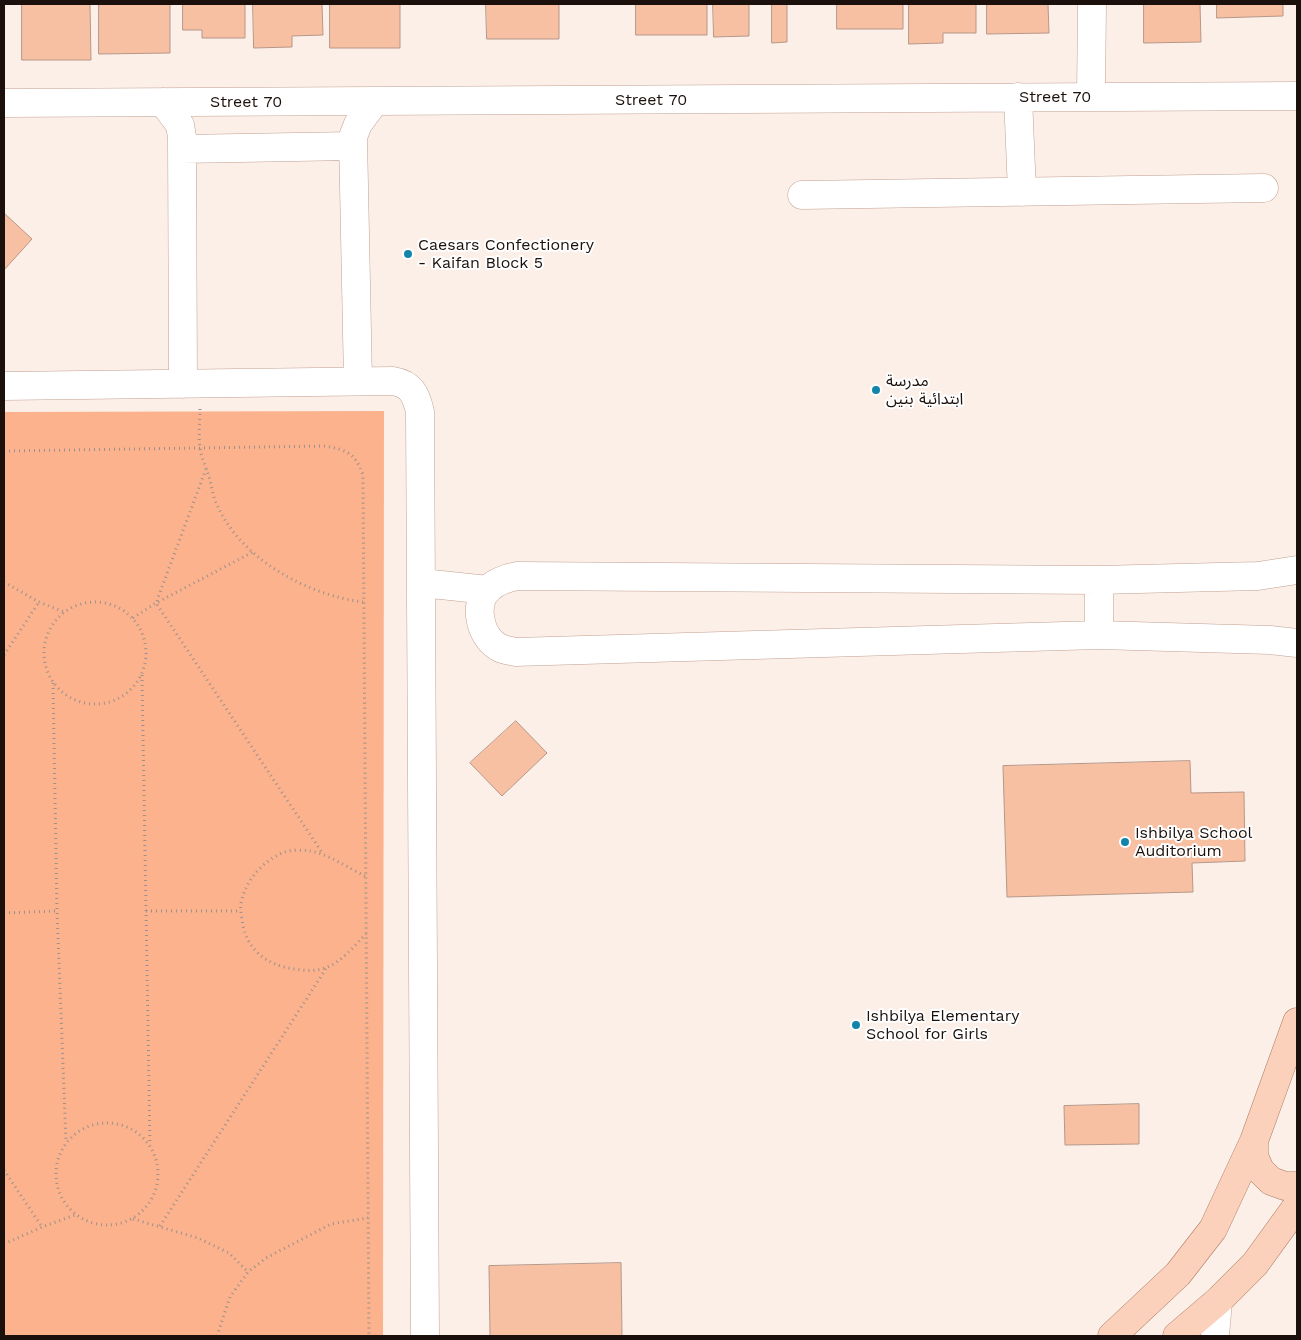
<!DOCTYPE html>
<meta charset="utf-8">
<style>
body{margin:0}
#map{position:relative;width:1301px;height:1340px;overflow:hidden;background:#fcefe8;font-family:"Work Sans",sans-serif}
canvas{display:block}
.frame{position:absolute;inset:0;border:5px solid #1b100b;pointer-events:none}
</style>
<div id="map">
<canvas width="1301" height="1340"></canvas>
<div class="frame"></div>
</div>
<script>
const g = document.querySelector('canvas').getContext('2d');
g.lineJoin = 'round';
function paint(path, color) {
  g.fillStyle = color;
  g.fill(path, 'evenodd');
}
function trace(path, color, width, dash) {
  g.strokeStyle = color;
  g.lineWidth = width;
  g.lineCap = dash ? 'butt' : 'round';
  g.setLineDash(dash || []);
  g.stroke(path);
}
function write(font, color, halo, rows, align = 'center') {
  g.font = font + ' "Work Sans","Noto Sans Arabic",sans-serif';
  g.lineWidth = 4;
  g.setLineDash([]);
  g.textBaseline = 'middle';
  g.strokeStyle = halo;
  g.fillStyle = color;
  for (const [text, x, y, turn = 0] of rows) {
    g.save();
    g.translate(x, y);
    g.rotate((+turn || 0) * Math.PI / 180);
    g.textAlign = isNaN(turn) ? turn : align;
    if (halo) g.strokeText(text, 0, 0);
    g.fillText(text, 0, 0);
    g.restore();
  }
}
const green = new Path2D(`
 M384,411L383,1336H4V412Z`);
const building = new Path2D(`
 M22,4H90L91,60H22Z
 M99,4H170V53L99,54Z
 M183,4H245V38H202V30H183Z
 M253,4H322L323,35L292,36V47L254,48Z
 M330,4H400V48H330Z
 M486,4H559V39H487Z
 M636,4H707V35H636Z
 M713,4H749V36L714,37Z
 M772,4H787V42L772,43Z
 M837,4H903V29H837Z
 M909,4H976V33H943V43L909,44Z
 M987,4H1048L1049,33L987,34Z
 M1144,4H1200L1201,42L1144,43Z
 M1217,4H1283V16L1217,18Z
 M4,213L32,239L4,270Z
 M516,721L547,753L502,796L470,763Z
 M1190,761L1191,793L1244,792L1245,861L1192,863L1193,892L1007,897L1003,766Z
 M1139,1104V1144L1065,1145L1064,1106Z
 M621,1263L622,1336H490L489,1266Z`);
const path = new Path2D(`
 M200,409C200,421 198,435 200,447C201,458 207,469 210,480C212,488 213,497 217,505C241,559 307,595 363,602
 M4,451L325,446C347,450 355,453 363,475L369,1336
 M206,469L156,603L323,854
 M4,582L39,602L64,612
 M44 653a51 51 0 1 1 102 0a51 51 0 1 1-102 0Z
 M133,618L156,603L253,552
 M4,655L39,602
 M142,675L150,1145
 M53,683L57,911L66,1142
 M365,876C348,868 329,854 310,851C301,850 289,849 280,854C261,863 245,882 241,903C240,910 242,919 243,926C249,952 269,966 295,969C310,972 325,971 338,961C348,954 357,943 366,934
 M146,911H241
 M4,913L57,911
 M56 1174a51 51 0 1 1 102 0a51 51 0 1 1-102 0Z
 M4,1170L42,1227
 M133,1219L198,1238L229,1253L248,1272
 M160,1226L327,967
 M4,1244L42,1227L75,1215
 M217,1336L230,1297L248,1272L266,1258L331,1224L368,1218`);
const minor = new Path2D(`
 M1018,97L1022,192
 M1091,97L1092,4
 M163,102L180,125L182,137L183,384
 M4,103L1297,96
 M182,149L353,146
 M802,195L1264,188
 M358,381L353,137L358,124L375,101
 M4,386L393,381C411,384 416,394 420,412L425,1336
 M1297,570L1258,576L1099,580L517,576C506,578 498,581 489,588C472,604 480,638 500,648C505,650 511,651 515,652L1099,635L1270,640L1297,643
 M1099,580V635
 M422,583L488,590
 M1215,1336L1218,1301`);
const major = new Path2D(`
 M1254,1141V1156L1260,1170L1271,1181L1285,1186H1297
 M1112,1336L1178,1274L1213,1229L1254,1141L1297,1022
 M1177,1336L1218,1301L1255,1264L1297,1206`);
const markers = [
 [408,254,5,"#1184aa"],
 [876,390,5,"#1184aa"],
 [1125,842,5,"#1184aa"],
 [856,1025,5,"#1184aa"]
];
const streetNames = [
 ["Street 70",1055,97],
 ["Street 70",651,100],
 ["Street 70",246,102]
];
const poiNames = [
 ["Caesars Confectionery",418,245],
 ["- Kaifan Block 5",418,263],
 ["مدرسة",886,381],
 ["ابتدائية بنين",886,399],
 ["Ishbilya School",1135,833],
 ["Auditorium",1135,851],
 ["Ishbilya Elementary",866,1016],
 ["School for Girls",866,1034]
];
paint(green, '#fbb28d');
paint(building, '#f8c0a3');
trace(building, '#b69787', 1);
trace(minor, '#c0a090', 29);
trace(major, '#ab7a61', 29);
trace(path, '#9d908a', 3, [1, 4]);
trace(minor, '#fff', 28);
trace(major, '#fbd1bc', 28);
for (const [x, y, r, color] of markers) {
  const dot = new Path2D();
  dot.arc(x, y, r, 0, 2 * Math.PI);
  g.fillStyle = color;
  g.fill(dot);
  trace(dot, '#fff', 2);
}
write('16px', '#1b100b', '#fff', streetNames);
write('16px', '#1b100b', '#fff', poiNames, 'left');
</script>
